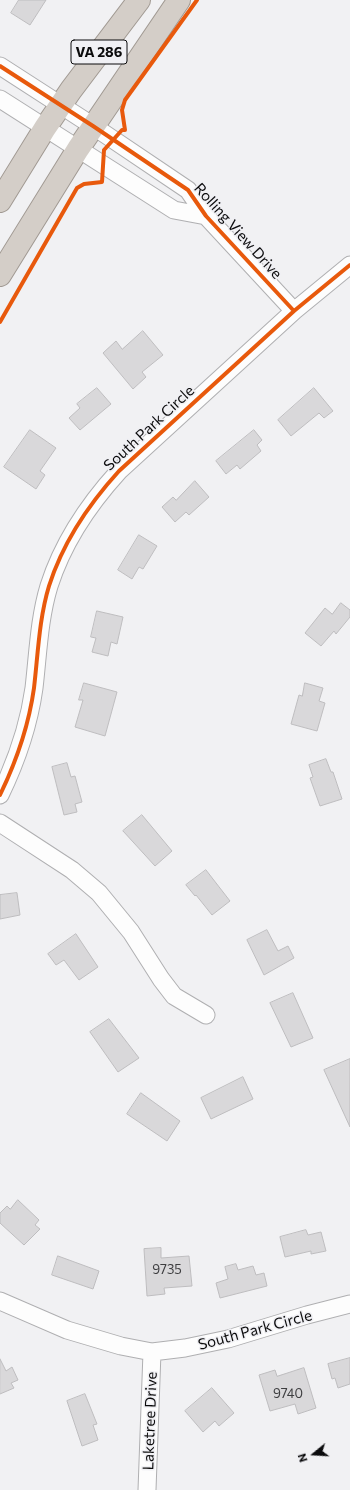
<!DOCTYPE html>
<style>
body{margin:0}
#map{position:relative;width:350px;height:1490px;overflow:hidden;background:#f1f1f3;font-family:Commissioner,sans-serif}
canvas{display:block}
.north{position:absolute;left:294px;top:1434px;width:40px;height:40px;-webkit-text-stroke:3px #f0f0f4;paint-order:stroke;rotate:252deg;font-size:11px;font-weight:700;line-height:16px;text-align:center;color:#0b0b0c}
.north::after{content:'';display:block;margin:auto;width:14px;height:18px;background:#0b0b0c;clip-path:polygon(50% 0,100% 100%,50% 72%,0 100%)}
</style>
<div id="map">
<canvas width="350" height="1490"></canvas>
<div class="north">N</div>
</div>
<script>
const g = document.querySelector('canvas').getContext('2d');
g.lineJoin = 'round';
function paint(path, color) {
  g.fillStyle = color;
  g.fill(path, 'evenodd');
}
function trace(path, color, width, dash) {
  g.strokeStyle = color;
  g.lineWidth = width;
  g.lineCap = dash ? 'butt' : 'round';
  g.setLineDash(dash || []);
  g.stroke(path);
}
function write(font, color, halo, rows, align = 'center') {
  g.font = font + ' Commissioner,sans-serif';
  g.lineWidth = 3;
  g.setLineDash([]);
  g.textBaseline = 'middle';
  g.strokeStyle = halo;
  g.fillStyle = color;
  for (const [text, x, y, turn = 0] of rows) {
    g.save();
    g.translate(x, y);
    g.rotate((+turn || 0) * Math.PI / 180);
    g.textAlign = isNaN(turn) ? turn : align;
    if (halo) g.strokeText(text, 0, 0);
    g.fillText(text, 0, 0);
    g.restore();
  }
}
const building = new Path2D(`
 M19,0H46L30,25L11,13Z
 M143,331L163,355L142,372L146,377L133,389L103,353L116,341L122,349Z
 M97,388L111,404L80,430L69,418L80,408L77,404Z
 M314,388L333,411L324,418L319,413L291,436L278,420Z
 M30,430L56,448L40,471L45,475L36,489L4,467Z
 M254,430L262,440L257,445L261,451L240,469L237,465L226,474L216,461Z
 M195,481L209,497L189,515L186,512L175,522L162,507L173,497L176,500Z
 M139,535L157,546L143,569L139,567L132,579L118,570Z
 M341,603L350,610V617L336,634L334,631L321,646L305,633L325,608L332,614Z
 M97,611L123,617L117,644L111,642L108,656L92,652L96,638L91,637Z
 M84,683L117,692L105,736L75,727L83,700H79Z
 M305,683L323,688L319,701L325,703L317,731L291,724L299,695L302,696Z
 M326,759L331,772H333L342,799L320,806L310,778L313,777L309,765Z
 M67,763L71,777L75,776L82,802L75,804L77,812L64,815L52,767Z
 M142,815L172,851L155,866L123,831Z
 M206,870L230,901L212,915L196,895L195,896L186,885Z
 M17,893L20,915L0,919V895Z
 M267,930L278,951L288,946L294,958L264,975L247,940Z
 M76,934L98,967L79,980L64,960L56,965L48,954Z
 M293,993L313,1038L291,1047L270,1003Z
 M109,1019L139,1058L118,1072L90,1032Z
 M350,1059V1127L324,1070Z
 M243,1077L253,1099L211,1119L201,1098Z
 M141,1093L180,1121L167,1141L127,1114Z
 M18,1200L39,1220L35,1225L40,1229L24,1245L0,1223V1213L7,1206L10,1209Z
 M306,1230L308,1235L321,1232L326,1251L311,1254V1251L285,1257L280,1237Z
 M161,1248V1258L189,1256L192,1286L164,1288L165,1294L147,1296L144,1249Z
 M58,1256L99,1271L93,1289L52,1275Z
 M236,1264L238,1270L253,1266L256,1275L264,1273L267,1286L220,1298L216,1283L228,1279L225,1267Z
 M350,1358V1384L338,1388L335,1378L332,1379L328,1364Z
 M0,1359L6,1371L12,1367L18,1380L11,1383L14,1388L0,1394Z
 M304,1368L316,1408L298,1414L295,1404L270,1411L259,1375L275,1370L277,1376Z
 M212,1388L234,1413L219,1426L215,1421L203,1432L185,1411Z
 M85,1394L97,1424L93,1425L98,1440L82,1446L67,1401Z`);
const minor = new Path2D(`
 M0,66L93,126L188,190L206,216L294,311
 M0,99L174,210L206,216
 M0,795C16,762 29,724 34,688C38,654 39,619 49,586C63,542 88,505 119,471L294,311L350,265
 M0,823L72,870L99,893L131,932L161,979L174,996L206,1015
 M0,1301L67,1330L121,1346L152,1352L185,1348L228,1339L307,1315L350,1304
 M147,1490L152,1352`);
const highway = new Path2D(`
 M0,201L45,128L71,90L139,0
 M0,275L78,149L179,0`);
const cycleway = new Path2D(`
 M0,66L93,126L188,190L206,216L294,311
 M0,322L77,188L84,184L102,182L104,150L122,130H125L122,110L125,100L197,0
 M0,795C16,762 29,724 34,688C38,654 39,619 49,586C63,542 88,505 119,471L294,311L350,265`);
const numberNames = [
 ["9735",167,1270],
 ["9740",288,1394]
];
const shields = [
 [99,52,56]
];
const shieldNames = [
 ["VA 286",99,52]
];
const streetNames = [
 ["Rolling View Drive",238,231,48],
 ["South Park Circle",149,428,-43],
 ["South Park Circle",255,1330,-15],
 ["Laketree Drive",150,1421,-88]
];
paint(building, '#d9d8da');
trace(building, '#bebdbf', 1);
trace(minor, '#afafb1', 19);
trace(highway, '#a09992', 24);
trace(minor, '#fdfdfd', 17);
trace(highway, '#d4cec8', 22);
trace(cycleway, '#e8590c', 4);
write('13px', '#3e3e40', null, numberNames);
for (const [x, y, w] of shields) {
  const box = new Path2D();
  box.roundRect(x - w / 2, y - 12, w, 24, 3);
  g.fillStyle = '#f0f0f4';
  g.fill(box);
  trace(box, '#0b0b0c', 1);
}
write('bold 14px', '#0b0b0c', null, shieldNames);
write('15px', '#0b0b0c', '#f0f0f4', streetNames);
</script>
